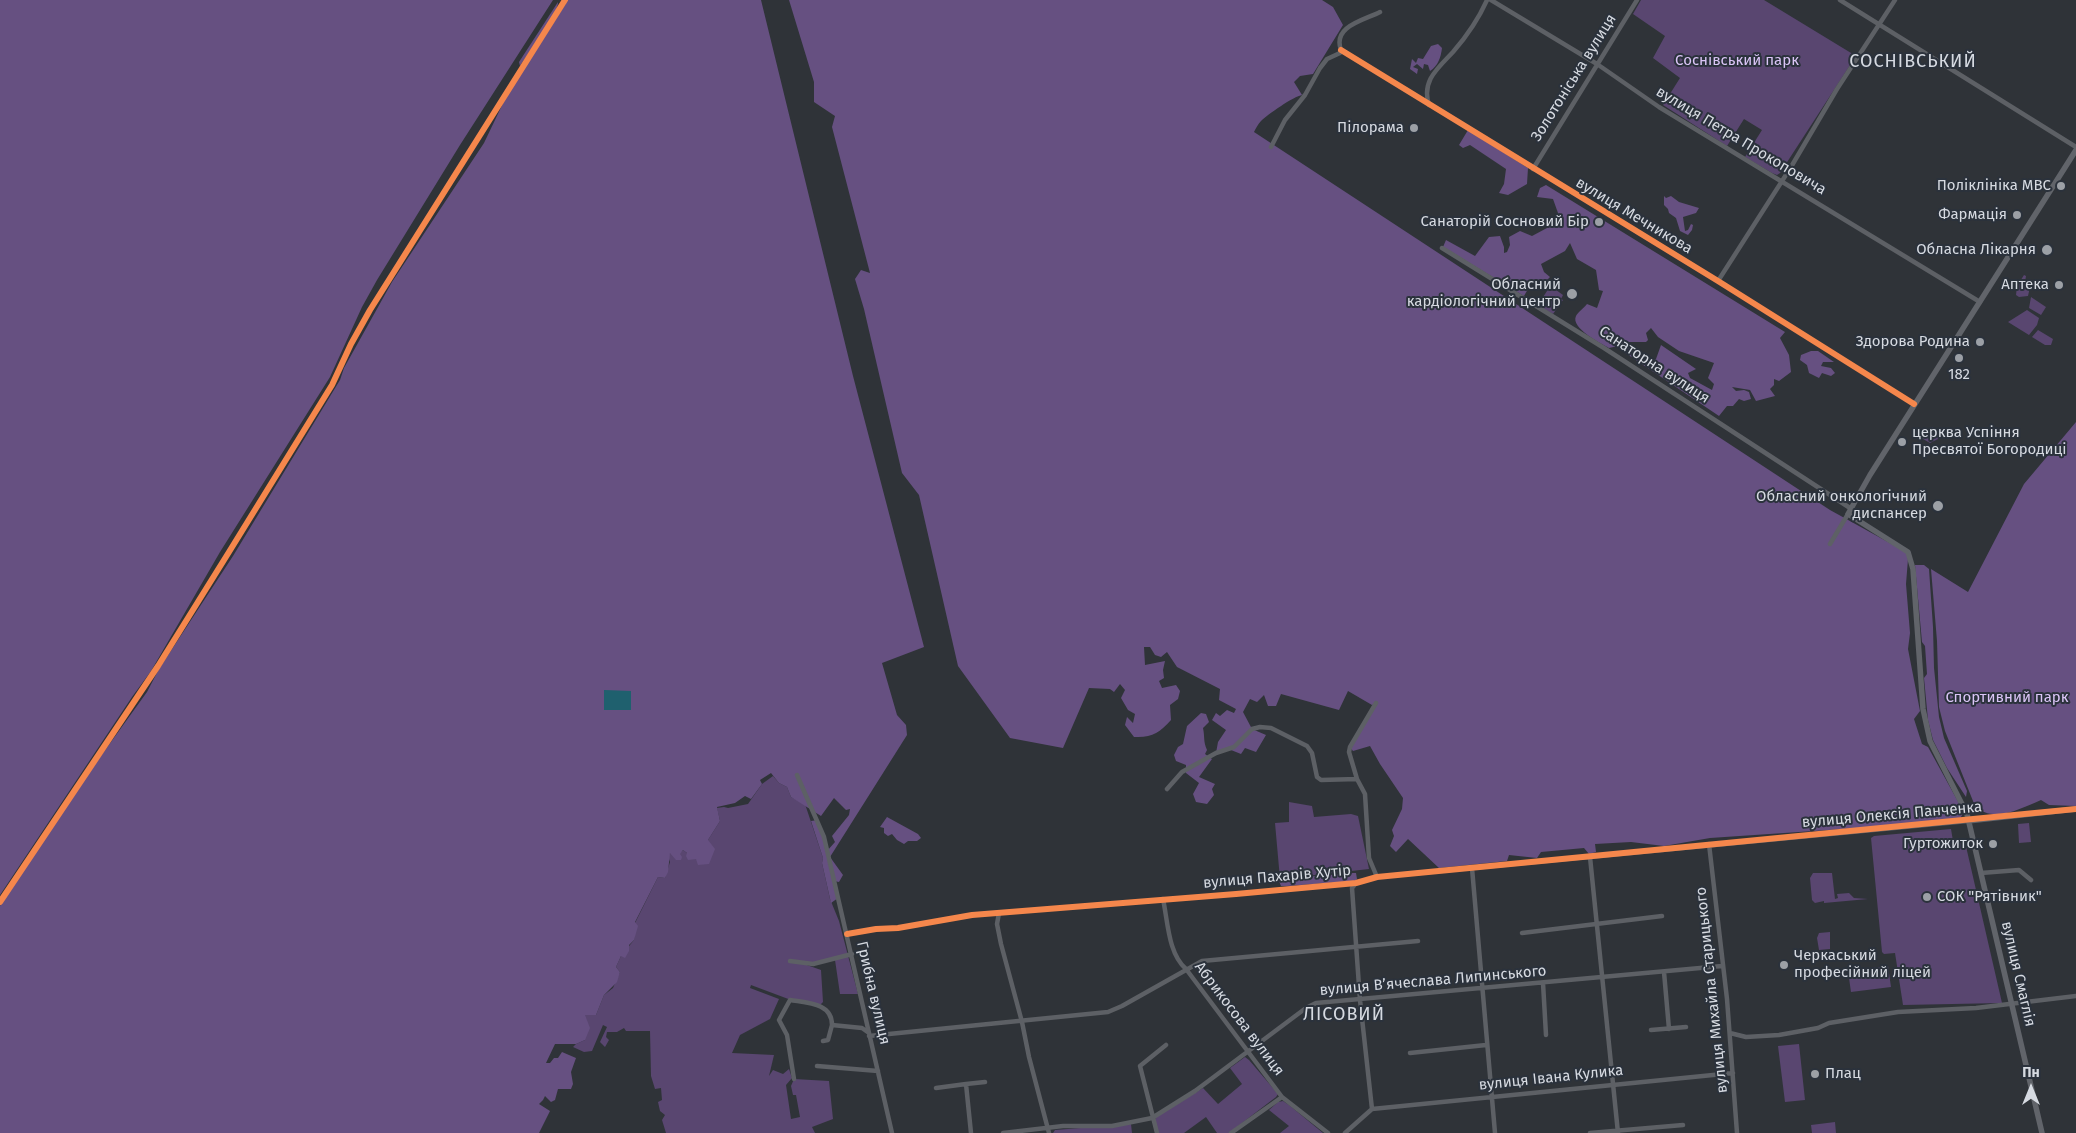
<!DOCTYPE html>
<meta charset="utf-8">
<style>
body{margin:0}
#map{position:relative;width:2076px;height:1133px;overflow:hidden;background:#2f3338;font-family:"Fira Sans",sans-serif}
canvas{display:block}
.north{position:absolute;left:2006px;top:1063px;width:50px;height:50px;-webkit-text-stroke:4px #2b323c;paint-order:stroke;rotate:0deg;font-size:14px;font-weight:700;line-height:20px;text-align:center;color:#d6dae1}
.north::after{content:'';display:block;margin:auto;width:18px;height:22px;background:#d6dae1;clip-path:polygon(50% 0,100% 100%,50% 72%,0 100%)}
</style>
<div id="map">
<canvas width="2076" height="1133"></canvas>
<div class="north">Пн</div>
</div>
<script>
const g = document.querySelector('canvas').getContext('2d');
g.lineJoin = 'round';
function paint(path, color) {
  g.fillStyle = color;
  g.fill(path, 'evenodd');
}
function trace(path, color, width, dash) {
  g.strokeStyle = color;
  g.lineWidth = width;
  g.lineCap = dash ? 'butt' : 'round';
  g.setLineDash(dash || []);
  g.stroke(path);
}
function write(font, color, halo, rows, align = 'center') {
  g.font = font + ' "Fira Sans",sans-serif';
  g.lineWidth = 4;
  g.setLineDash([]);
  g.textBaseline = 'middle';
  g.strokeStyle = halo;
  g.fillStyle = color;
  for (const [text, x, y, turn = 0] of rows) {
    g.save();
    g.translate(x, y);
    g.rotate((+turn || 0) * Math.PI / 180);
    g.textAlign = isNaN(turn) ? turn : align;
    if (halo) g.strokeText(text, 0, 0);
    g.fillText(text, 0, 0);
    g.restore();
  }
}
const green = new Path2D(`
 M1641,0H1764L1856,56L1780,173L1777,175L1772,173L1745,157L1762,130L1744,119L1727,146L1663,105L1680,78L1653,58L1665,36L1633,14Z
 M2024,275L2026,276L2025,282L2030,287L2028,296L2019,297L2016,295L2017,286Z
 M1552,287L1563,295L1561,299L1563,300L1553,314L1539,306V303L1549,288Z
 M2031,297L2046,307L2041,315L2029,308Z
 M2027,310L2039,318L2037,325L2029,335L2008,322Z
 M2038,330L2053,339L2051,345H2045L2032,337Z
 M1932,427L1938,430L1940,434L1938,439L1930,443L1918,436Z
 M773,776L779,783L787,787L791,797L805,804L823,858L822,863L830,899L839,921L858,994H840L835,960L804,964L821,970L823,1002L819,1006L791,1000L751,985L750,988L779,999L770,1019L740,1035L732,1053L774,1055L769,1076L773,1070L783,1074L789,1069L792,1078L786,1085L791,1119L800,1117L796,1095H793L791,1086L794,1079L829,1081L833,1119L812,1127L815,1133H666L662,1120L665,1115L660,1111L658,1102L662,1100L661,1088L655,1089L651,1076L650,1031H626L624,1028L617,1032H607L606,1037L609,1040L605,1047L600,1042L607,1027L603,1025L592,1051L584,1052L573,1047L576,1044L585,1040V1015H596L604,995L613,988L620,972L616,967L621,956L634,940L635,923L658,877L665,878L670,862L668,856L670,853L679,854L683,850L687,853L708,840L720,821L717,808L724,807L728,808L748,804L762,784Z
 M1289,802L1312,806L1314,817L1351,814L1358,816L1369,869L1280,879L1275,823L1289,822Z
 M2029,823L2031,842L2019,843L2018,824Z
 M1951,829L1953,841L1964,840L1965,842L2002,1003L1903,1005L1895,953L1884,954L1882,952L1871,838L1874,836Z
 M1813,873H1832L1835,899L1838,898L1837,894L1849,893L1854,898L1868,899L1824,903V901L1815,903L1812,900L1810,878Z
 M1830,932V949L1819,950L1817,938L1819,933Z
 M1888,966L1891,987L1851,992L1848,971Z
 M1799,1044L1805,1100L1785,1102L1778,1046Z
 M1245,1057L1249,1060L1278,1094L1276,1097L1229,1133H1217L1206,1117L1184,1133H1158L1155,1120L1156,1117L1203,1088L1218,1104L1242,1084L1230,1068Z
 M1283,1101L1289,1105L1323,1133H1280L1289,1126L1269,1110L1278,1102Z
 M1835,1122L1836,1133H1812L1811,1125Z
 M1131,1124L1132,1133H1053L1055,1130Z`);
const forest = new Path2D(`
 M0,0H553L460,145L377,280L362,307L330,377L220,552L151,671L132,697L0,895Z
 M568,0H761L853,376L924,647L882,663L897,715L906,725L907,735L830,857L843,875L839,882L834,881L838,898L831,903L822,863L823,858L811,821L818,820L827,851L835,842L832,836L849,815L850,809L846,810L834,798L821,816L791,797L787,787L779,783L771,773L760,780L762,784L751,799L745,796L735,803L717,807L720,821L708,840L715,849L709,864L698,865L696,859L688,860L686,856L687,853L683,850L680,854L682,857L681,860H676L670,853L668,872L665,878L658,877L635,922L638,926L634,940L629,945V951L625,958L621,956L616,967L620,972L617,982L604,995L596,1015H585L590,1028L585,1040L576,1044H555L546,1063H550L554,1058H558L562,1052L576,1058L571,1072L573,1084L571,1089H558L555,1100L551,1102L545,1096L543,1100L539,1104L550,1111L539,1133H0V906L85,778L147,692L159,669L233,556L340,380L344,368L392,282L484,143L506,97Z
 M789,0H1322L1333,7L1343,25L1313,74L1300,76L1294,82L1302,95C1294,96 1267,115 1261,121C1258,124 1256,128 1254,132L1830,510L1906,552L1908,559L1906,584L1910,633L1908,649L1920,711L1914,719L1922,744L1928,747L1961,807L1963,813L1960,819L1858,828L1710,838L1664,846L1631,842L1595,844L1596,852L1589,854L1584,848L1541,852L1537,858L1509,855L1507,861L1439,868L1408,839L1396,852L1390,846L1394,836L1392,830L1402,809L1403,798L1380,764L1370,746L1353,751L1350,747L1375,704L1372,705L1348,691L1339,710L1281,694L1276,706H1268L1264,695L1257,702L1250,699L1243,712L1252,729L1266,735L1256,752L1245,748L1241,754L1231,750L1216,753L1218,742L1226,730L1212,720L1216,713L1220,716L1227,710L1234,713L1236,709L1219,700L1220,689L1177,667L1167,652L1161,657L1155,655L1150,647H1144L1145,665L1165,661L1163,670L1164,678L1159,681L1162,688L1176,685L1180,691L1178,699L1170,705L1171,720C1159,733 1152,738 1134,737L1125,725L1127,717L1133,723L1135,714L1128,710L1121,698L1125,690L1120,684L1114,692L1110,689L1089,688L1063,748L1010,738L958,666L919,495L902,473L864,309L855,279L861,270L870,273L832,127L835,116L814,102V82Z
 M558,2C559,12 527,55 520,66L519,62Z
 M1438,44L1442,48C1441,57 1438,66 1430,71L1428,65L1424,64L1423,69L1417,64L1413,67L1418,69L1417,74L1410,69L1412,59L1416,63L1418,58L1423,59L1431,46Z
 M1468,130L1528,168L1527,184L1508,195L1499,193L1504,184L1506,169L1470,145L1463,148L1459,145Z
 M1546,185L1785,332L1780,338L1789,355L1791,372L1779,381L1774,379V385L1770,389L1775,396L1756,401L1750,390L1732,387L1736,391L1744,390L1749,392L1751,399L1744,401L1739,399L1733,406H1727L1719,416L1624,352L1627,347H1629L1651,362L1656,359L1661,345L1696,369L1688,373L1690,378L1712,390L1714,384L1708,378L1714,363L1679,351L1658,337L1651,328L1646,333L1648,340L1646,342H1626L1623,340L1622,345L1609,348C1602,344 1570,328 1576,316C1578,312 1584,308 1587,304L1597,308L1603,291L1599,290L1596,270L1577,259L1570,243L1565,251L1541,264L1544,272L1550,277L1547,280H1538L1535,282L1522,280V284L1528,289L1524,296L1443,247L1446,240L1475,256L1489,237L1500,236L1504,247V253L1507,252L1510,245L1509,237L1520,231L1532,236L1547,228L1558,213L1553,199L1537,197L1540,188Z
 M1664,196L1666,198L1671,196L1679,202L1699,208L1696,213L1683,217L1685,231L1688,230L1691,224L1693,225L1692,230L1688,235L1680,231L1676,218L1669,213L1668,209L1664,205Z
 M1811,351H1818L1834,362H1823L1821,366L1831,368L1835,373L1831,376L1822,373L1819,378L1809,373L1807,365L1800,360L1801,355Z
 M2076,422V806L2049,805L2041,800C2022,808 1993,824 1975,806L1945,731L1939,707L1937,641L1931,569L1968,592L2024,484Z
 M1915,565H1924L1929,569L1933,627L1934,668L1939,717L1944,738L1967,791L1966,797L1947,768L1933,740L1928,720L1924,678L1927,674L1925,646L1922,642Z
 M1201,713L1206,714L1209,722L1203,728C1205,737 1203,741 1207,750L1205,754L1212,759L1199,777L1215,784L1212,789L1214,795L1207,804L1196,802L1193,794L1199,783L1186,773V765L1176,761L1174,755L1178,747L1183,744L1187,726Z
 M887,817L918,834L921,838L917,841H908L904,844L897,840L892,834L888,836L884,833V828L880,827Z
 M1353,873H1356L1357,879L1355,881L1287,886H1281L1279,881L1280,879Z`);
const water = new Path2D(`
 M604,690L631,691V710H604Z`);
const street = new Path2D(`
 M1491,0L1597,64L1659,107L1980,302
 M1840,0L2076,147
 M1341,50L1718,281L1914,404
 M1341,50C1332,26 1365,20 1380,12
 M1429,105C1421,81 1438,68 1453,52C1466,37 1479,18 1487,0
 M1271,147L1285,120L1305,95L1320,68L1327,59L1340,53L1341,50
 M1533,169L1637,0
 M1442,248L1604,348L1850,508
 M1718,281L1791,167L1837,89L1895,0
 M1830,544L1848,514
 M797,775L824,837L892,1133
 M1357,779L1349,752L1350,747L1376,703
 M1167,789L1182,772L1216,753L1234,747L1252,729L1260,727L1271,728L1307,746L1312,753L1317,777L1321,780L1357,779L1365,794L1369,858L1377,877
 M1709,844L1727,999L1737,1133
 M1590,857L1618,1133
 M1472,868L1495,1133
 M1981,873L2019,870L2031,880
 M1163,899C1168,922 1168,953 1186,969L1282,1097L1328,1133
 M0,902L158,666L229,552L332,385L351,344L370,310L565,0
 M999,913L997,924L1001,944L1022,1022L1029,1057L1049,1133
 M1522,933L1662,916
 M847,934L876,929L898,928L972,915L1236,894L1356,883L1377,877L1968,821
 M790,961L813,964L852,954
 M1664,972L1669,1029
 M1543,983L1546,1035
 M1651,1030L1686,1027
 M1730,1033L1746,1037L1779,1035L1818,1028L1829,1023L1898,1012L1976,1008L2076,996
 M869,1036L1108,1012L1122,1006L1202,961L1418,941
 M823,1041L828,1040L832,1025
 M1410,1053L1486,1045
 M817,1066L878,1071
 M794,1079L787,1035L779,1020L790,1000C808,1003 832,1003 832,1025L862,1028L869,1033
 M966,1084L985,1082
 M936,1088L966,1084L971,1133
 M1372,1109L1733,1073
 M1003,1133L1063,1126H1112L1152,1118L1195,1091L1306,1008L1316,1003L1722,966
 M1157,1133L1140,1066L1166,1045
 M1231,1133L1282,1097
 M1345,1133L1372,1109L1360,1000L1352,888L1356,883
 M1590,1133L1683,1125`);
const secondary = new Path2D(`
 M1968,821L2076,809
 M2042,1133L1967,814L1930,741L1923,709L1913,569L1908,552L1848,514L1870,475L2076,150`);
const cycleway = new Path2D(`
 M1341,50L1718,281L1914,404
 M0,902L158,666L229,552L332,385L351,344L370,310L565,0
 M847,934L876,929L898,928L972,915L1236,894L1356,883L1377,877L2076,809`);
const markers = [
 [1414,128,5,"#9ca0a6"],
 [2061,186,5,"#9ca0a6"],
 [2017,215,5,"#9ca0a6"],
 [1599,222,5,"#9ca0a6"],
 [2047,250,6,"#9ca0a6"],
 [2059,285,5,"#9ca0a6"],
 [1572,294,6,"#9ca0a6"],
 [1980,342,5,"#9ca0a6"],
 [1959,358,5,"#9ca0a6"],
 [1902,442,5,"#9ca0a6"],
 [1938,506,6,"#9ca0a6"],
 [1993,844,5,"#9ca0a6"],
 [1927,897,5,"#9ca0a6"],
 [1784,965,5,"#9ca0a6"],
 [1815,1074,5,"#9ca0a6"]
];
const parkNames = [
 ["Соснівський парк",1737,61],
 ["Спортивний парк",2007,698]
];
const streetNames = [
 ["Золотоніська вулиця",1574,78,-58],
 ["вулиця Петра Прокоповича",1741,141,31],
 ["вулиця Мечникова",1634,216,31],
 ["Санаторна вулиця",1654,365,33],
 ["вулиця Олексія Панченка",1892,815,-5],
 ["вулиця Пахарів Хутір",1277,877,-5],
 ["вулиця Смаглія",2018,974,77],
 ["вулиця Вʼячеслава Липинського",1433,981,-5],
 ["вулиця Михайла Старицького",1712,990,-96],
 ["Грибна вулиця",873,993,77],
 ["Абрикосова вулиця",1239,1019,53],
 ["вулиця Івана Кулика",1551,1078,-6]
];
const poiNames = [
 ["Пілорама",1404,128],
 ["Поліклініка МВС",2051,186],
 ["Фармація",2007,215],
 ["Санаторій Сосновий Бір",1589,222],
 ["Обласна Лікарня",2036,250],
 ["Обласний",1561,285],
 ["кардіологічний центр",1561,302],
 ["Аптека",2049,285],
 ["Здорова Родина",1970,342],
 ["182",1959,375,"center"],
 ["церква Успіння",1912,433,"left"],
 ["Пресвятої Богородиці",1912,450,"left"],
 ["Обласний онкологічний",1927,497],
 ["диспансер",1927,514],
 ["Гуртожиток",1983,844],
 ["СОК \"Рятівник\"",1937,897,"left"],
 ["Черкаський",1794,956,"left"],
 ["професійний ліцей",1794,973,"left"],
 ["Плац",1825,1074,"left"]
];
const quarterNames = [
 ["СОСНІВСЬКИЙ",1913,62],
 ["ЛІСОВИЙ",1344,1015]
];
paint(green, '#594670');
paint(forest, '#665081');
paint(water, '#1f606e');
trace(street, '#5d6065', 4.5);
trace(secondary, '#61646a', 5.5);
trace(cycleway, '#f5874c', 6);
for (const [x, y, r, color] of markers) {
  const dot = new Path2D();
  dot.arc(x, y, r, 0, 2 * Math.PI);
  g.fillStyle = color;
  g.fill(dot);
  trace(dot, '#2b323c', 2);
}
write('15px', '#dbc5f7', '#2b323c', parkNames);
write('15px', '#d6dae1', '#2b323c', streetNames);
write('15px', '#d6dae1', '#2b323c', poiNames, 'right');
g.letterSpacing = '1px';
write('18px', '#d6dae1', '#2b323c', quarterNames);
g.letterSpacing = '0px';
</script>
